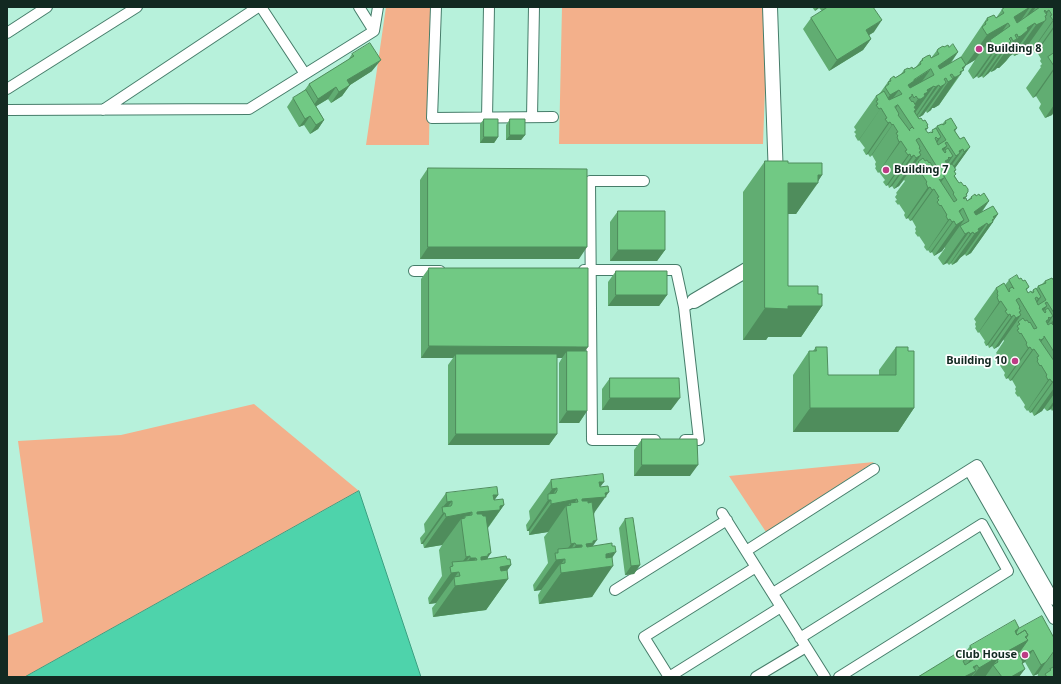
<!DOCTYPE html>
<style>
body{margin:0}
#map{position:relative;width:1061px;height:684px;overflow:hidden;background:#b7f1db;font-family:"Noto Sans",sans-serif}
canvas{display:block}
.frame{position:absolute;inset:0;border:8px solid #122921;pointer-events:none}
</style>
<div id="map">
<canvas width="1061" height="684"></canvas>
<div class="frame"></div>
</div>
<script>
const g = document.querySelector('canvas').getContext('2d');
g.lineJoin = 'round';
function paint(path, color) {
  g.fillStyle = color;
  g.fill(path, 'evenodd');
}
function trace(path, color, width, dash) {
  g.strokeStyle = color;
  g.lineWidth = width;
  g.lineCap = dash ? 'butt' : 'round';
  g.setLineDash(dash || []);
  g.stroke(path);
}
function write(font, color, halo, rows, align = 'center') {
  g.font = font + ' "Noto Sans",sans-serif';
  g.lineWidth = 3.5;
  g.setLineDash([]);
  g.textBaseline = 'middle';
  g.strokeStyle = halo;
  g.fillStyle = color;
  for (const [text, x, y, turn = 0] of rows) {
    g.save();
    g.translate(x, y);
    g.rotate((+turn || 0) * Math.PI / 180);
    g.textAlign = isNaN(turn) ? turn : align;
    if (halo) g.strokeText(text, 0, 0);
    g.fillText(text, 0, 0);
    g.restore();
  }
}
const green = new Path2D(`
 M386,7H431L429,145H366Z
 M562,7H768L763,144H559Z
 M254,404L359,491L25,677H7V636L43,622L18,441L121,435Z
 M874,462L766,532L729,476Z`);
const water = new Path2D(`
 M359,491L421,677H25Z`);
const street = new Path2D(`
 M261,7L305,74
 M359,7L374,31
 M436,7L432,118L553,117
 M7,33L47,7
 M7,89L137,7
 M7,110L249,109L374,31L378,7
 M103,110L258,7
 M532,117L534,7
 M487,118L489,7
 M644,181H590L592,440H655
 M584,270H676L684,307
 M414,271H440
 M685,440H699L684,307L694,301
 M969,470L1054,619
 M722,513L825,677
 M746,551L874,469
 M756,567L644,637L669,677L781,607
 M615,590L727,520
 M773,593L977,465L1054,600
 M800,638L982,524L1008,571L839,677
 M756,677L806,647`);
const secondary = new Path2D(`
 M770,7L776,178
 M694,301L760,262`);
const wall = new Path2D(`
 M812,7H873L874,32L869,35L871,39L863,50L829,71L803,29L811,18L822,11L819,8L815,11Z
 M1005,7H1054V112L1052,115L1045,118L1039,108L1041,104L1036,96L1033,98L1026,88L1041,67L1040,66L1042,64L1040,61L1041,59L1037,52L1035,53L1033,50L1031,52L1028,47L1030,45L1029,44L1023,52L1014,56L1013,54L1010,56L1006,61L999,68H997L995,70L991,72L990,71L983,78L982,76L978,78L977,76L973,79L968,71L975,60L966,65L961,74L939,105L934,108H932L931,110L927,113L926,111L923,115L918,118L919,119L928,125L927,126L928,128L926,131L928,133L931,132L937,126L942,124L945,121L957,128L955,131L960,139L970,147L955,168V176L959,183L964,186L968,192L965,199L967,201L971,197L980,196L989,201L982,212L998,214L992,222H993L971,253L966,256L965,254L960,258L957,262L952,265L951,263L949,265L947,263L943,265L938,258L945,248V247L942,251L934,256L932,252L930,253L928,250L927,251L924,247L925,245L919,236L918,237L915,233L916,231L915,229L916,227L912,220L910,221L908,218L906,219L904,215L905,213L899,204L898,205L895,201L897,200L895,197L897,194L896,193L905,181L904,180L899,186L894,189L892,186L889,188L888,185L886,186L883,182L885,180L879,172L878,173L875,168L876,167L875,164L876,162L872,155L870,157L868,154L866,155L863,150L865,148L859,140L858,141L855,136L856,134L854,132L856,130L854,127L876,96L880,93L890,79L895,78L901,74L904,70L913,69L916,67L922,59L931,58L938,49L949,47L958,52L951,63L960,58L987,18H996L1003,8Z
 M352,54L372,71L350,85L342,96L331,103L328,99L316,106L324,120L318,129L310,134L304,125L299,127L287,107L293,98L304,91L309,84L348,60Z
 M484,119L498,137L494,143H480V124Z
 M510,119L525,135L521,140H506V125Z
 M765,161L788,163L822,175L796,214H788V286L818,294L822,306L801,337H768L766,340H743V192Z
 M428,168L579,259H420V180Z
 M618,211L665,250L657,261H610V222Z
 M429,268L585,351L587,411L579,423H559V363L562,358H557V434L549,445H448V365L453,358H421V279Z
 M616,271L667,295L659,306H608V282Z
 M1019,279L1023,281L1029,287L1026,291L1028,293L1032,292L1033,290L1036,289L1038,286L1042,284L1045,281H1054V409L1052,411L1051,409L1047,411L1044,408L1042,411L1034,416L1032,412L1030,413L1028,410L1027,411L1024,407L1025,405L1019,396L1018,397L1015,393L1016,391L1015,389L1016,387L1012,380L1010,381L1008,378L1006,379L1004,375L1005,373L999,364L998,365L995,361L997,360L995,357L997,354L996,353L1004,341L1003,339L999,346L994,349L992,346L989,348L988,345L986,346L984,342L985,341L979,332L978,333L975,328L976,327L975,324L976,322L974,319L996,288L1005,285L1009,280Z
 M816,347L828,375H879V370L896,347L908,351L914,408L898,432H793V375L809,351H813Z
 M610,378L671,410H602V389Z
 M642,439L690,476H634V450Z
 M551,480L600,487L594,515L593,546L612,558L592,597L539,604L538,595L541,590L534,591L533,585L548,563L544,537L548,532L529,535V531H527L526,525L530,519L529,511Z
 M446,493L498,495L494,500L504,505L488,528V559H507L511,565L507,571L508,579L486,610L433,617L432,608L436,603L429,604L428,598L442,576L439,550L442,545L424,548L423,544H421L420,538L425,532L424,524Z
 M625,519L640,565L634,574L625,575L619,528Z
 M1018,629L1054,638V677H1037L1038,675V674L1033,676L1025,662L1022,664L1019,677H917L964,654L970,646Z`);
const shadedWall = new Path2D(`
 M817,7H820L815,11Z
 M1030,7L1009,38L1010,26L1014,17Z
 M1033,7H1036L1012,40L1011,38L1032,8Z
 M1049,10L1041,23L1045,21L1023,52L1014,56L1036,25L1038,24L1046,12Z
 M882,20L874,32L858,42L866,30Z
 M1053,20H1054L1033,50L1031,52Z
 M1008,23L993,45L990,40L975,60L965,66L987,35Z
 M1035,23L1013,54L1010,56L1006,61L999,68H997L995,70L991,72L1013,41L1017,39L1027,28Z
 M1054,26V28L1037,52L1035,53Z
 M871,39L863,50L829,71L837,60Z
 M1011,41L989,73L983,78L1005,47Z
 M999,45L977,76L973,79L995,48Z
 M1004,45L982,76L978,78L1000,47Z
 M958,52L912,117H906L934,75L938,66Z
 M381,60L372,71L350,85L342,96L331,103L347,80Z
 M966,65L939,105L934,108H932L931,110L927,113L948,82L952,79L962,68Z
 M1054,68V70L1036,96L1033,98Z
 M931,69L912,95V94V96L902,110L898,105L887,121L908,85L914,80Z
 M945,84L923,115L918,118L940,87Z
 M939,85L917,116L914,119L935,87Z
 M336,87L328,99L310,110L318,99Z
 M899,90L883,112L881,108L859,140L858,141L890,95Z
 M1054,105V111L1052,115L1045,118Z
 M310,116L304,125L299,127L305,119Z
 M324,120L318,129L310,134L316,125Z
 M890,122L868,154L866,155L888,123Z
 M893,124L872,155L870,157L892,125Z
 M957,128L943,148L947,146L935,163L934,160L932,161L954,130Z
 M510,135H525L521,140H506Z
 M484,137H498L494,143H480Z
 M941,137L929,154L928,153L938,139Z
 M901,141L879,172L878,173L899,142Z
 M920,147L892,186L889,188L911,157Z
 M970,147L948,178H945L964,152Z
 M963,149L944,176V178L935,191L934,189L940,180L939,179L956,156L959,151Z
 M910,154L888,185L886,186L908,155Z
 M921,155L899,186L894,189L916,158Z
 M953,156L932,187H930L950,158Z
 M949,157L947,160L949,159L929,187H930L908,218L906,219L948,158Z
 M818,175H822L817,183H818L796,214H766L788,183Z
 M934,189L912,220L910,221L932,190Z
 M968,192L965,197L967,196L950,219L928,250L927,251L948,220L966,194Z
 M989,201L967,232L969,221L974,212Z
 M963,208L932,252L930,253L952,222L959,211Z
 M998,214L992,223L993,222L971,253L966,256L993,217Z
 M964,220L942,251L934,256L956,225Z
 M987,223L965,254L960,258L957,262L952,265L978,229Z
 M969,232L947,263L943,265L965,234Z
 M973,232L951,263L949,265L970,234Z
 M428,247H587L579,259H420Z
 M618,250H665L657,261H610Z
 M1054,290V293L1043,308L1047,306L1035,323L1034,320L1032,321Z
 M616,295H667L659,306H608Z
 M1041,297L1029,314L1028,313L1038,299Z
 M1001,301L979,332L978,333L999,302Z
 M788,306H822L801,337H768L766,340H743L765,308Z
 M1021,311L1016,317L1021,315L999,346L994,349L1019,312Z
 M1010,314L988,345L986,346L1008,315Z
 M1014,315L992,346L989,348L1011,317Z
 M1053,316L1032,348L1030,347L1050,318Z
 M1049,317L1047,320L1049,319L1029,347H1030L1008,378L1006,379L1028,348L1048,318Z
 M1054,319V323L1035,351L1034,349L1041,340L1040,339Z
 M429,346L588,347L580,358L567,351L562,358H456V354L453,358H421Z
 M1034,349L1012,380L1010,381L1032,350Z
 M1050,379L1028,410L1027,411L1048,380Z
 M1054,381L1032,412L1030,413L1052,382Z
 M1054,388V394L1042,411L1034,416Z
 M610,398H680L671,410H602Z
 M1054,401V404L1051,409L1047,411Z
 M810,408H914L898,432H793Z
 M567,411H587L579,423H559Z
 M456,434H557L549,445H448Z
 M642,465H698L690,476H634Z
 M599,482H604L592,498L605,493L609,492L587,523L582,499Z
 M557,488L549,500H551L529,531H527L548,500V495L552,489Z
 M493,495H498L487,511L500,506L504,505L478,541L477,512Z
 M577,499L567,514L571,505L570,503L566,508V506L548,532L529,535L551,504Z
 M452,501L443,513H445L423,544H421L443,513L442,508L447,502Z
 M472,512L462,527L465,518V516L461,521V519L442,545L424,548L446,517Z
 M597,540L576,571L606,554L616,552L606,567L613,566L592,597L539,604L561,573L565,563V561L576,545H582L562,572L586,544L593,541Z
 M575,543L560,566V564L541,590L534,591L556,560L560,559L571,544Z
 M491,553L470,584L500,567L511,565L500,580L508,579L486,610L433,617L455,586L460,576L459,574L470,558H476L457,585L481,557L488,554Z
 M470,556L436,603L429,604L451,573L455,572L466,557Z
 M640,565L634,574L625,575L631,566Z
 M1019,628L997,661V660L985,677H972L979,668L1015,631Z
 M1028,635V640L1006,672V652Z
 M1033,650L1025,662L1023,663L1015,675L1025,669L1019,677H1011L1017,659Z
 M979,652L961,677H958L974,654Z
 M1046,662L1038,674L1033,676L1041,665Z
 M977,665L971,673L976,671L971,677H964L973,667Z`);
const building = new Path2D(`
 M828,7H873L882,20L866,30L871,39L837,60L811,18Z
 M1005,7H1030L1014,17L1017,23L1040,7H1054V20H1053L1050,16L1052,15L1049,10L1046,12L1045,10L1044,11L1047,15L1045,16L1046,19L1045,21L1036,25L1035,23L1027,28L1028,30L1021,36L1018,37L1017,34L1015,35L1017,39L1013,41L1011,37L1009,39L1011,41L1005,47L1004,45L1000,47L999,45L995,48L990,40L1010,26L1008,23L987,35L982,27L986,24L985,22L988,20L987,18L994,15L996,18L1004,13L1002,10Z
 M370,43L381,60L347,80L350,85L339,92L336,87L318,99L309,84L354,56L352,54Z
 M953,44L958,52L938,66L940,69L961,57L966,65L962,68L964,70L960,72L961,74L956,77H954L952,74L950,75L953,79L948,82L946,78L944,79L946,82L945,84L940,87L939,85L935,87L934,86L927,90L928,92L924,94L925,96L921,99H918L916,96L914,98L912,94V96L909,98L912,102L913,101L916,106L914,107L916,110L914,111L919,119L921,118L923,121L925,120L928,125H927L928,128L925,129L928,133L931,132L932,133L933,132L932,130L936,128L941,137L938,139L936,137L935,138L938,145L946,140L937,126L942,124L943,125L946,123L945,121L951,118L957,128L954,130L960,139L964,137L970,147L964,152L963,149L959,151L960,153L956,156L947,142L945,143L947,146L942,149L945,153L946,152L945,150L948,148L953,156L950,158L949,157L948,158L949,159L945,161L948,165L951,164L953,165L956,170L954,171L956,174L954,176L959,183L961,182L964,186L965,185L968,189V192L966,194L967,196L963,198L964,199L966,198L967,201L972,198L971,197L975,194L976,196L979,194L980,196L984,193L989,201L974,212L976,215L993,206L998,214L993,217L995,218L992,220L993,222L988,225L987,223L978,229L979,231L974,234L973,232L970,234L969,232L965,234L960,226L969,221L963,208L959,211L964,220L956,225L954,221L952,222L950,219L948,220L946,216L947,215L941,205L940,206L937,202L939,200L937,198L939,197L934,189L932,190L930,187L928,188L926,183L927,182L921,173L920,174L917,170L919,169L917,166L920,164L918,162L923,158L925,161L927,160L929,163L930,162L934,169L937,167L919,138L916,140L920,147L919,148L921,151L919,152L921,155L916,158L914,155L911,157L910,154L908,155L905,151L907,150L901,141L899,142L897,137L898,136L896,133L898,132L893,124L892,125L890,122L888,123L885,119L887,118L881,108L879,109L876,105L878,104L876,101L878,100L876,96L884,91L889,100L902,94L899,90L890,95L885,87L889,84L888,82L891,81L890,79L894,76L895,78L905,72L904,70L908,68L909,69L912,67L913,69L921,64L920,62L923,60L922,59L927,56L930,55L931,58L939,54L937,51L938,49L943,46L944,47L948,45L949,47ZM931,69L934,75L910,88L908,85L914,81V80ZM898,105L914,129L912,127L909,130L910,131L898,115L899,114L895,107ZM944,176L954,193L953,194L957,200L954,202L939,179L940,180L944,178Z
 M1054,53V66L1048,57Z
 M306,90L324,120L316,125L310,116L305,119L293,98Z
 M484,119H498V137H484Z
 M510,119H525V135H510Z
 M765,161H788V163H822V175H818V183H788V286H818V294H822V306H788V309L765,308Z
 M428,168L587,169V247H428Z
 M618,211H665V250H618Z
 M429,268H588V347L429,346Z
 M616,271H667V295H616Z
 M1017,275L1019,279L1021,278L1023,281L1025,280L1028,285L1029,287L1026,289L1028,293L1031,291L1032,293L1034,292L1033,290L1036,288L1041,297L1038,299L1037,297L1035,298L1038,305L1046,300L1038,286L1046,283L1045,281L1052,278L1054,281V313L1047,302L1045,303L1047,306L1042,309L1045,313L1046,312L1045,310L1048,308L1053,316L1050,318L1049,317L1048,318L1049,319L1046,321L1048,325L1051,323L1054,326V352L1044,336V338L1041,340L1039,339L1054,361V381L1052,382L1050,379L1048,380L1046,376L1047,375L1041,365L1040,366L1037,361L1038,360L1037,357L1039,356L1034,349L1032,350L1030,347L1028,348L1026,344L1027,343L1021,333L1020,334L1017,330L1019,329L1017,326L1020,324L1018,322L1023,318L1025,321L1027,320L1029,323L1030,322L1034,329L1037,328L1019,298L1016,300L1020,307L1019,308L1021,311L1019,312L1021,315L1016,318L1014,315L1011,317L1010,314L1008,315L1005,311L1007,310L1001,301L999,302L997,297L998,296L997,293L998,292L996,288L1004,283L1009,292L1010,291L1009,289L1012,287L1014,289L1009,280Z
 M816,347H827L828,375H896V347H908V351H914V408H810L809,351H816Z
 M567,351H587V411H567Z
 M456,354H557V434H456Z
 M610,378H679L680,398H610Z
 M642,439H697L698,465H642Z
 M603,474L604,482H599L600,487L608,486L609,492L605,493L606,497L582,499V501H588V503L592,502L597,540L593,541V543L586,544L587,547L612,543V546H615L616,552L606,554V558L612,557L613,566L561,573L560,564L565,563V559L556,560L555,553H558V549L582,547V545H576L575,543L571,544L566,506L571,505L570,503L578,502L577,499L551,504V500H548V494L556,493V492L557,491V488L552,489L551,480Z
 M497,487L498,495H493L494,500L503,499L504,505L500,506V510L477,512V514H482L483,516H486L491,553L488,554V556L481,557V560L506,556L507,559H510L511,565L500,567L501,571L507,570L508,579L455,586L454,577L460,576L459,572L451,573L450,567L453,566L452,562L477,560L476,558H470V556L466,557L461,519L465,518V516L472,515V512L446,517L445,513H443L442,507L451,506L452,504V501L447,502L446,493Z
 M633,518L640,565L631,566L625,519Z
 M1042,616L1054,638V651L1046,662L1041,665L1033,650L1021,657L1018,654L1028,640L1026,638L1028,635L1025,630L1017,635L1016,633L1018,629Z
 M1015,620L1019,628L1015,631L1017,635L1025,630L1028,635L1025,637L1028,640L1006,652L1007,654L1012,651L1013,654L1017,651L1023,662L1022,663L1025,669L1011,677H1002L993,665L998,662L997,660L1003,657L1001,655L979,668L977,665L973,667L976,671L964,677H918L962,650L967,659L963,661L965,665L981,655L979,652L974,654L970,646Z
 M1054,667V677H1047L1045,674L1051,670L1050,669Z`);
const markers = [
 [979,49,4,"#bd3c85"],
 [886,170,4,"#bd3c85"],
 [1015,361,4,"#bd3c85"],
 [1025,655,4,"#bd3c85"]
];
const poiNames = [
 ["Building 8",987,49],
 ["Building 7",894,170],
 ["Building 10",1007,361,"right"],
 ["Club House",1017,655,"right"]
];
paint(green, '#f3b08b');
paint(water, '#4ed3ab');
trace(water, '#3ca082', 1);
trace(street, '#467d6a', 12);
trace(secondary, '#467d6a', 16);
trace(street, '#fff', 10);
trace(secondary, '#fff', 14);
paint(wall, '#61ad72');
paint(shadedWall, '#4f8d5c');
paint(building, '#71c984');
trace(building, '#4f8d5c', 1);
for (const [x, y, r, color] of markers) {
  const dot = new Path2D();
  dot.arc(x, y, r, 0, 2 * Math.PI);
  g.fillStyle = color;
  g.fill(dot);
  trace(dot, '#fff', 1.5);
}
write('bold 11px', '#122921', '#fff', poiNames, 'left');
</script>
